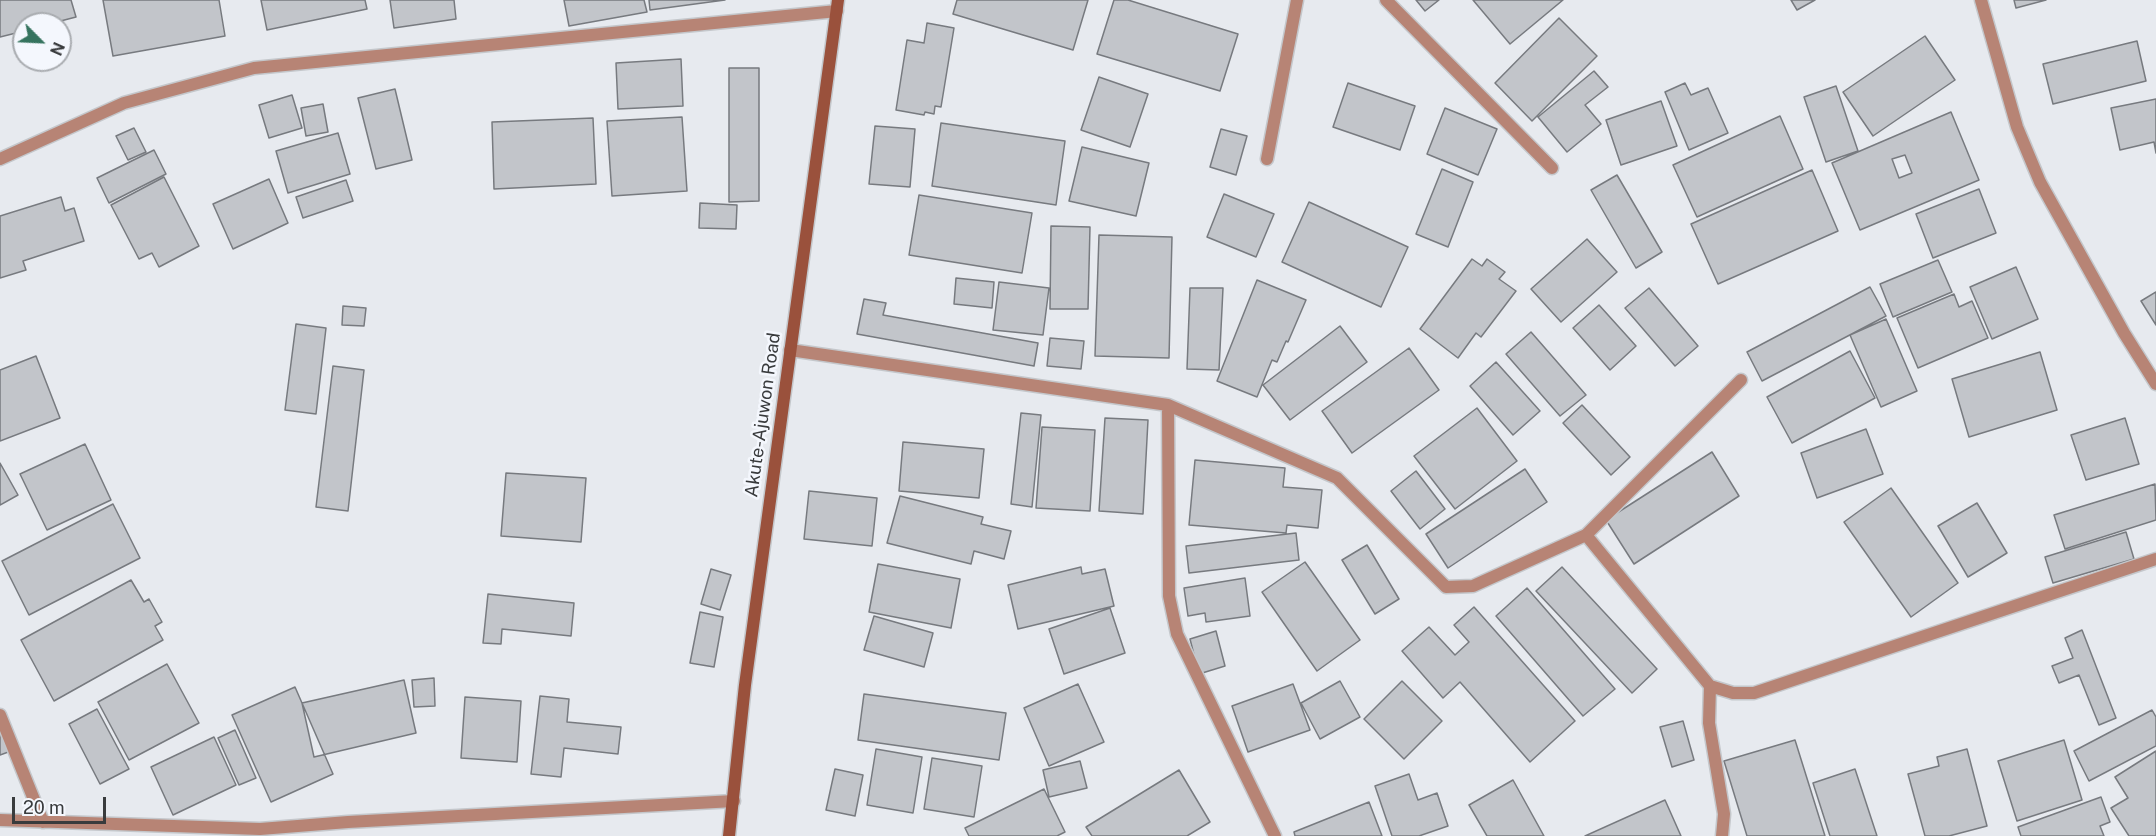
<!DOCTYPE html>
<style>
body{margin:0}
#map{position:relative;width:2156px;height:836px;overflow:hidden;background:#e7eaef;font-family:"Public Sans",sans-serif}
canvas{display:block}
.north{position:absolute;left:12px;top:12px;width:60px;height:60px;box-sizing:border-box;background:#f4f7fd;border:2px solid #a9acb0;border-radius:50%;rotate:114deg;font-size:16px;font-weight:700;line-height:24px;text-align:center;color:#393b3d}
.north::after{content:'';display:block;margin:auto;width:21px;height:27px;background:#35735e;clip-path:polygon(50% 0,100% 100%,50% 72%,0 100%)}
.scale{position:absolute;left:12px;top:797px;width:94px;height:27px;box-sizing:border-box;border:3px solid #393b3d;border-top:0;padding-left:8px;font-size:18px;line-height:21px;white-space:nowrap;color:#393b3d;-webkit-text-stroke:4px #f4f7fd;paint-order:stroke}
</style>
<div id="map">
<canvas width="2156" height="836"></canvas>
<div class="north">N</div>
<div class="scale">20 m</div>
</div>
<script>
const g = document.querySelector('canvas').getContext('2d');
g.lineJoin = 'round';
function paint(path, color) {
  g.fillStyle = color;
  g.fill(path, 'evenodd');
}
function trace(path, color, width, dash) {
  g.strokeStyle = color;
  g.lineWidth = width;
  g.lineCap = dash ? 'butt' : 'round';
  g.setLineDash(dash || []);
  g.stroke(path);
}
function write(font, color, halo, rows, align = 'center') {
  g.font = font + ' "Public Sans",sans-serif';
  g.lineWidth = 5;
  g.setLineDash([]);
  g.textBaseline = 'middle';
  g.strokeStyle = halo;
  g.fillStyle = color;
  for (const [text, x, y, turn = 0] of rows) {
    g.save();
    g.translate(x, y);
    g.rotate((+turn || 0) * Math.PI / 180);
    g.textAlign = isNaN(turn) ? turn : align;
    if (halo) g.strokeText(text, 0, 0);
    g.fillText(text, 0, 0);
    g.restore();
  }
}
const building = new Path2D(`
 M0,0H71L76,17L49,24H24V31L0,37Z
 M103,0H219L225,36L113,56Z
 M261,0H365L367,9L267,30Z
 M390,0H454L456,19L394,28Z
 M564,0H644L647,12L569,26Z
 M649,0H725L650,10Z
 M957,0H1088L1073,50L953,14Z
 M1114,0H1128L1238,34L1220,91L1097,54Z
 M1416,0H1439L1425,11Z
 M1473,0H1563L1510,44Z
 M1791,0H1815L1797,10Z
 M2014,0H2046L2016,8Z
 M1559,18L1597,56L1532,121L1495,83Z
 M927,23L954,28L941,107L935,106L934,114L925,112L924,115L896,110L907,40L924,43Z
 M1925,36L1955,80L1873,136L1843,92Z
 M2137,41L2146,81L2053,104L2043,64Z
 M681,59L683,106L618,109L616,63Z
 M729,68H759V201L729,202Z
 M1594,71L1608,87L1585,105L1601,124L1567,152L1538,117Z
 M1099,77L1148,94L1130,147L1081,130Z
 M1348,83L1415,106L1400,150L1333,127Z
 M1685,83L1691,95L1708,88L1728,133L1689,150L1665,92Z
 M1836,86L1858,151L1826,162L1804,97Z
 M395,89L412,160L376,169L358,98Z
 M292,95L302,128L269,138L259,105Z
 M2156,99V153L2154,142L2120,150L2111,108Z
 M1661,101L1677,146L1621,165L1606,120Z
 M323,104L328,132L306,136L301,108Z
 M1445,108L1497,129L1478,175L1427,154Z
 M1951,112L1979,180L1860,230L1832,163ZM1905,155L1912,173L1899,178L1892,159Z
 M1780,116L1803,169L1697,217L1673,165Z
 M682,117L687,191L612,196L607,121Z
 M593,118L596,184L494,189L492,122Z
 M941,123L1065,141L1056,205L932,186Z
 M875,126L915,129L910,187L869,184Z
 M134,128L146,152L128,160L116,136Z
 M1221,129L1247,136L1236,175L1210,167Z
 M338,133L350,174L288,193L276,151Z
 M1082,147L1149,163L1136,216L1069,201Z
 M154,150L166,174L109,203L97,178Z
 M1442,169L1473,182L1448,247L1416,234Z
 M1812,170L1838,231L1718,284L1691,224Z
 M1617,175L1662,252L1636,268L1591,190Z
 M164,177L199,246L159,267L152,253L139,259L111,205Z
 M269,179L288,223L233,249L213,204Z
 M346,180L353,201L303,218L296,197Z
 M1979,189L1996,233L1933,258L1916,214Z
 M1224,194L1274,214L1256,257L1207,237Z
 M919,195L1032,213L1022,273L909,255Z
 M61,197L65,211L74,208L84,241L23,261L26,270L0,278V216Z
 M1309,202L1408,247L1381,307L1282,262Z
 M700,203L737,205L736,229L699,228Z
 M1051,226L1090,227L1088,309H1050Z
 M1099,235L1172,237L1169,358L1095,356Z
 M1587,239L1617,272L1561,322L1531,289Z
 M1472,259L1482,266L1487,259L1505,272L1499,279L1516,291L1481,337L1476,333L1458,358L1420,329Z
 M1938,260L1952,292L1893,317L1880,284Z
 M2016,267L2038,319L1992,339L1970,287Z
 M956,278L994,282L992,308L954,304Z
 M1257,280L1306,300L1288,342L1286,341L1277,362L1272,360L1257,397L1217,381Z
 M999,282L1049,288L1043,335L993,330Z
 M1870,287L1886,316L1762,381L1747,352Z
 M1190,288H1223L1219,370L1187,369Z
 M1649,288L1698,346L1675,366L1625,308Z
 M2156,292V325L2141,301Z
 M1954,294L1959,307L1972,301L1988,338L1918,368L1897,318Z
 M864,299L886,303L883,315L1038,343L1034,366L857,334Z
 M1599,305L1636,346L1610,370L1573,328Z
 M343,306L366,308L364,326L342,325Z
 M1886,319L1917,391L1881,407L1850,335Z
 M296,324L326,328L316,414L285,410Z
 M1340,326L1367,362L1290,420L1263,385Z
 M1531,332L1586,395L1560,416L1506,354Z
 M1050,338L1084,341L1081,369L1047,366Z
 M1409,348L1439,390L1352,453L1322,411Z
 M1850,351L1875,398L1792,443L1767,397Z
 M2040,352L2057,410L1969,437L1952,379Z
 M36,356L60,418L0,441V370Z
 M1496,362L1540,411L1513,435L1470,386Z
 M333,366L364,370L348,511L316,507Z
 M1582,405L1630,457L1611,475L1563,423Z
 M1477,408L1517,461L1455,509L1414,456Z
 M1021,413L1041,415L1032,507L1011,504Z
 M1105,418L1148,420L1143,514L1099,511Z
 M2125,418L2139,464L2086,480L2071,435Z
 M1042,427L1095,430L1090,511L1036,508Z
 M1866,429L1883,474L1817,498L1801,453Z
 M903,442L984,449L979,498L899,491Z
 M85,444L111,500L47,530L20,474Z
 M1712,452L1739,496L1634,564L1606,520Z
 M1195,460L1285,468L1283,487L1322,490L1318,528L1287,525L1286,533L1189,525Z
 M0,463L18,495L0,505Z
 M1525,469L1547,502L1448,568L1426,534Z
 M1416,471L1445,509L1420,529L1391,491Z
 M506,473L586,478L581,542L501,536Z
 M2155,484L2156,520L2065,549L2054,515Z
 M1891,488L1958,583L1911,617L1844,522Z
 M809,491L877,498L872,546L804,539Z
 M900,496L983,517L981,524L1011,531L1004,559L974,551L971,564L887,543Z
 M1977,503L2007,553L1968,577L1938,526Z
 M113,504L140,558L29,615L2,561Z
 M2126,532L2134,559L2053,583L2045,557Z
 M1296,533L1299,560L1189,573L1186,546Z
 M1367,545L1399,599L1375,614L1342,560Z
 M1305,562L1360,640L1317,671L1262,592Z
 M878,564L960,579L951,628L869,612Z
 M1081,567L1082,574L1105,569L1114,606L1018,629L1008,585Z
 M1562,567L1657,669L1632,693L1536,591Z
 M711,569L731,575L720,610L701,604Z
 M1245,578L1250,616L1206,622L1205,613L1188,616L1184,588Z
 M131,580L144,602L149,599L162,622L155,626L163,640L54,701L21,640Z
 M1527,588L1615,689L1583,716L1496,616Z
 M488,594L574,603L571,636L502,629L501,644L483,643Z
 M1474,607L1575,721L1530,762L1460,682L1443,698L1402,651L1429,627L1455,655L1469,642L1454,625Z
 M1110,608L1125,653L1064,674L1049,629Z
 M700,612L723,617L714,667L690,663Z
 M874,616L933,633L924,667L864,650Z
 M2082,630L2116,718L2099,725L2079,675L2059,683L2052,666L2073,658L2065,638Z
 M1216,631L1225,666L1199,674L1190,639Z
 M167,664L199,723L129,760L98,702Z
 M434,678L435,706L414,707L412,680Z
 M404,680L416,733L314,757L302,703Z
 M1340,681L1360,717L1320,739L1301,703Z
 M1402,681L1442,721L1404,759L1364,719Z
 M1078,684L1104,742L1049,766L1024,708Z
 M1293,684L1310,730L1248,752L1232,706Z
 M295,687L333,774L271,802L232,715Z
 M864,694L1006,713L999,760L858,740Z
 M540,696L569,699L567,722L621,727L618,754L564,748L561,777L531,774Z
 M465,697L521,701L517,762L461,758Z
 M97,709L129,769L100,784L69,724Z
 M2152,710L2156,717V746L2089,781L2074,751Z
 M1683,721L1694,760L1672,767L1660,727Z
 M0,730L11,751L0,755Z
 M235,730L256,778L239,785L218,738Z
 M214,737L236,785L173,815L151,767Z
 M1795,740L1825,836H1747L1724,761Z
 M2064,740L2082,800L2017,821L1998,761Z
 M876,749L922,757L913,813L867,805Z
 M1967,749L1987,826L1949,836H1925L1908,774L1939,766L1937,757Z
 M2156,751V836H2129L2111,808L2128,798L2115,777Z
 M932,758L982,766L974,817L924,809Z
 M1080,761L1087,788L1049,797L1043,770Z
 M835,769L863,775L855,816L826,810Z
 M1855,769L1877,836H1830L1813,783Z
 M1179,770L1210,822L1187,836H1092L1086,827Z
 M1409,774L1418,800L1437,793L1448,826L1419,836H1392L1375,786Z
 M1513,780L1544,836H1487L1469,805Z
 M1044,789L1065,832L1057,836H969L965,828Z
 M2101,797L2110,822L2100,826L2104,836H2021L2018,827Z
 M1665,800L1681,836H1585Z
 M1369,802L1382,836H1295L1294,832Z`);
const street = new Path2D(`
 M1386,0L1552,168
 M1981,0L2017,127L2040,182L2124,333L2156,384
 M0,159L124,103L254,68L837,11
 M1267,159L1297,0
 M790,350L1168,405L1337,478L1446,587L1473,586L1586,535L1741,380
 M1168,405L1169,596L1177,634L1275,836
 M1586,535L1710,686L1733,693H1754L2156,559
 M1710,686L1709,723L1724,814L1722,836
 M0,715L43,822
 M0,820L260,829L348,822L734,801`);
const secondary = new Path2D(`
 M729,836L745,685L838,0`);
const streetNames = [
 ["Akute-Ajuwon Road",763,415,-82]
];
paint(building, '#c2c5ca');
trace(building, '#777a7f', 1.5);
trace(street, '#c4c7cb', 15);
trace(secondary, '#c4c7cb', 15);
trace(street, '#b78475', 12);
trace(secondary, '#9a513c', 12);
write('18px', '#393b3d', '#f4f7fd', streetNames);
</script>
